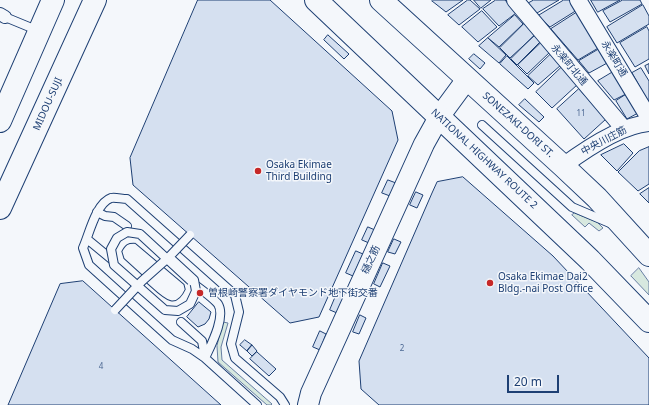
<!DOCTYPE html>
<meta charset="utf-8">
<style>
body{margin:0}
#map{position:relative;width:649px;height:405px;overflow:hidden;background:#f4f7fb;font-family:"Noto Sans",sans-serif}
canvas{display:block}
.scale{position:absolute;left:507px;top:375px;width:52px;height:18px;box-sizing:border-box;border:2px solid #1d3f73;border-top:0;padding-left:5px;font-size:12px;line-height:14px;white-space:nowrap;color:#1d3f73;-webkit-text-stroke:3px #f4f7fb;paint-order:stroke}
</style>
<div id="map">
<canvas width="649" height="405"></canvas>
<div class="scale">20 m</div>
</div>
<script>
const g = document.querySelector('canvas').getContext('2d');
g.lineJoin = 'round';
function paint(path, color) {
  g.fillStyle = color;
  g.fill(path, 'evenodd');
}
function trace(path, color, width, dash) {
  g.strokeStyle = color;
  g.lineWidth = width;
  g.lineCap = dash ? 'butt' : 'round';
  g.setLineDash(dash || []);
  g.stroke(path);
}
function write(font, color, halo, rows, align = 'center') {
  g.font = font + ' "Noto Sans","Noto Sans JP",sans-serif';
  g.lineWidth = 3;
  g.setLineDash([]);
  g.textBaseline = 'middle';
  g.strokeStyle = halo;
  g.fillStyle = color;
  for (const [text, x, y, turn = 0] of rows) {
    g.save();
    g.translate(x, y);
    g.rotate((+turn || 0) * Math.PI / 180);
    g.textAlign = isNaN(turn) ? turn : align;
    if (halo) g.strokeText(text, 0, 0);
    g.fillText(text, 0, 0);
    g.restore();
  }
}
const green = new Path2D(`
 M575,213L597,222L603,228L599,231L589,223L585,227L572,215Z
 M639,268L649,282V295L631,276Z
 M223,322L228,323L221,347L222,360L272,404L271,405H267L218,362L217,346Z`);
const building = new Path2D(`
 M198,0H270L392,111L398,140L319,317L290,323L133,185L130,158Z
 M433,0H463L446,12L432,1Z
 M468,0H470L480,9L459,25L448,15Z
 M474,0H491L481,8Z
 M496,0H505L516,13L499,26L483,9Z
 M534,0H559L537,13L527,4Z
 M564,0H570L577,10L550,27L538,16Z
 M591,0H620L598,12Z
 M623,0H640L642,4L610,22L603,11Z
 M643,5L649,16V24L617,43L607,27Z
 M482,11L497,27L478,42L462,27Z
 M579,11L600,47L578,60L551,29Z
 M515,15L523,24L499,47L488,38Z
 M524,24L535,35L510,58L500,48Z
 M647,27L649,31V59L635,67L620,43Z
 M328,35L349,54L344,59L324,40Z
 M535,35L541,41L517,65L511,59Z
 M488,38L506,55L499,63L479,46Z
 M542,42L551,51L527,74L518,65Z
 M601,48L609,62L589,73L579,61Z
 M474,54L485,63L480,69L469,59Z
 M551,54L561,65L538,85L528,76Z
 M507,56L534,83L528,89L500,64Z
 M649,64V74L645,66Z
 M562,67L578,84L552,108L536,92Z
 M641,68L649,81V103L632,73Z
 M613,72L626,94L614,100L598,81Z
 M579,89L606,119L584,139L557,109Z
 M627,94L638,113L627,119L616,101Z
 M525,99L544,117L539,122L519,105Z
 M624,144L633,153L617,171L601,155Z
 M649,147V184L638,191L618,172L639,151Z
 M463,177L553,256L649,358V405H379L361,389L359,361L432,193L437,182Z
 M388,180L396,183L390,196L382,193Z
 M649,188V203L640,194Z
 M416,192L423,195L417,208L410,205Z
 M368,227L375,230L369,243L362,240Z
 M394,239L401,242L395,254L388,252Z
 M356,251L363,254L353,276L346,273Z
 M383,263L390,266L380,287L374,284Z
 M83,281L221,405H8L60,284Z
 M338,291L345,294L337,313L330,310Z
 M199,302L211,312L209,319L205,324L198,327L187,317Z
 M360,315L366,318L359,334L353,332Z
 M320,331L326,334L320,350L313,347Z
 M245,340L252,345L247,351L240,345Z
 M252,345L257,351L252,356L247,351Z
 M257,352L276,369L269,376L250,359Z`);
const service = new Path2D(`
 M5,17L39,31
 M482,125L572,207L612,224
 M97,212L105,216L114,217L127,226
 M87,239L116,263
 M191,282C198,287 213,298 218,304C226,317 211,345 205,358
 M140,283C157,297 175,322 190,290L188,282L137,239C126,238 122,241 117,251L120,261L142,281
 M181,322L202,341L205,357
 M257,405L205,358L192,349L172,340L89,265L83,248C89,235 96,203 111,198C115,197 122,199 127,199L235,295L239,312L231,344L235,358L280,397L285,405`);
const pedestrian = new Path2D(`
 M0,14L5,17`);
const minor = new Path2D(`
 M515,0L624,129
 M578,0L649,118
 M563,166C586,149 621,125 649,123`);
const tertiary = new Path2D(`
 M308,405L311,393L424,144L439,117L467,79`);
const trunk = new Path2D(`
 M316,0L590,260L649,321
 M381,0L563,166L597,198L649,255
 M0,121L53,0
 M0,208L95,0`);
const serviceBridge = new Path2D(`
 M169,257L194,280L196,291L190,304L178,311L165,310L114,265L111,249L117,238L127,232L140,234L191,281
 M115,310L142,281L169,257L190,235`);
const markers = [
 [258,171,4,"#c62828"],
 [490,283,4,"#c62828"],
 [200,293,4,"#c62828"]
];
const numberNames = [
 ["11",581,114],
 ["2",402,349],
 ["4",101,367]
];
const streetNames = [
 ["永楽町通",614,59,59],
 ["永楽町北通",569,65,50],
 ["MIDOU-SUJI",48,104,-66],
 ["SONEZAKI-DORI ST.",518,125,42],
 ["中央川庄筋",604,141,-28],
 ["NATIONAL HIGHWAY ROUTE 2",484,159,43],
 ["樋之筋",371,260,-66]
];
const poiNames = [
 ["Osaka Ekimae",266,165],
 ["Third Building",266,177],
 ["Osaka Ekimae Dai2",498,277],
 ["Bldg.-nai Post Office",498,289],
 ["曽根崎警察署ダイヤモンド地下街交番",208,293]
];
paint(green, '#d7e8df');
trace(green, '#687fa3', 1);
paint(building, '#d5e0f0');
trace(building, '#1d3f73', 1);
trace(service, '#1d3f73', 10);
trace(pedestrian, '#1d3f73', 14);
trace(minor, '#1d3f73', 18);
trace(tertiary, '#1d3f73', 22);
trace(trunk, '#1d3f73', 24);
trace(service, '#f4f7fb', 8);
trace(pedestrian, '#f4f7fb', 12);
trace(minor, '#f4f7fb', 16);
trace(tertiary, '#f4f7fb', 20);
trace(trunk, '#f4f7fb', 22);
trace(serviceBridge, '#1d3f73', 10, []);
trace(serviceBridge, '#f4f7fb', 8);
for (const [x, y, r, color] of markers) {
  const dot = new Path2D();
  dot.arc(x, y, r, 0, 2 * Math.PI);
  g.fillStyle = color;
  g.fill(dot);
  trace(dot, '#f4f7fb', 1.5);
}
write('8px', '#4b6792', null, numberNames);
write('10px', '#1d3f73', '#f4f7fb', streetNames);
write('10px', '#1d3f73', '#f4f7fb', poiNames, 'left');
</script>
